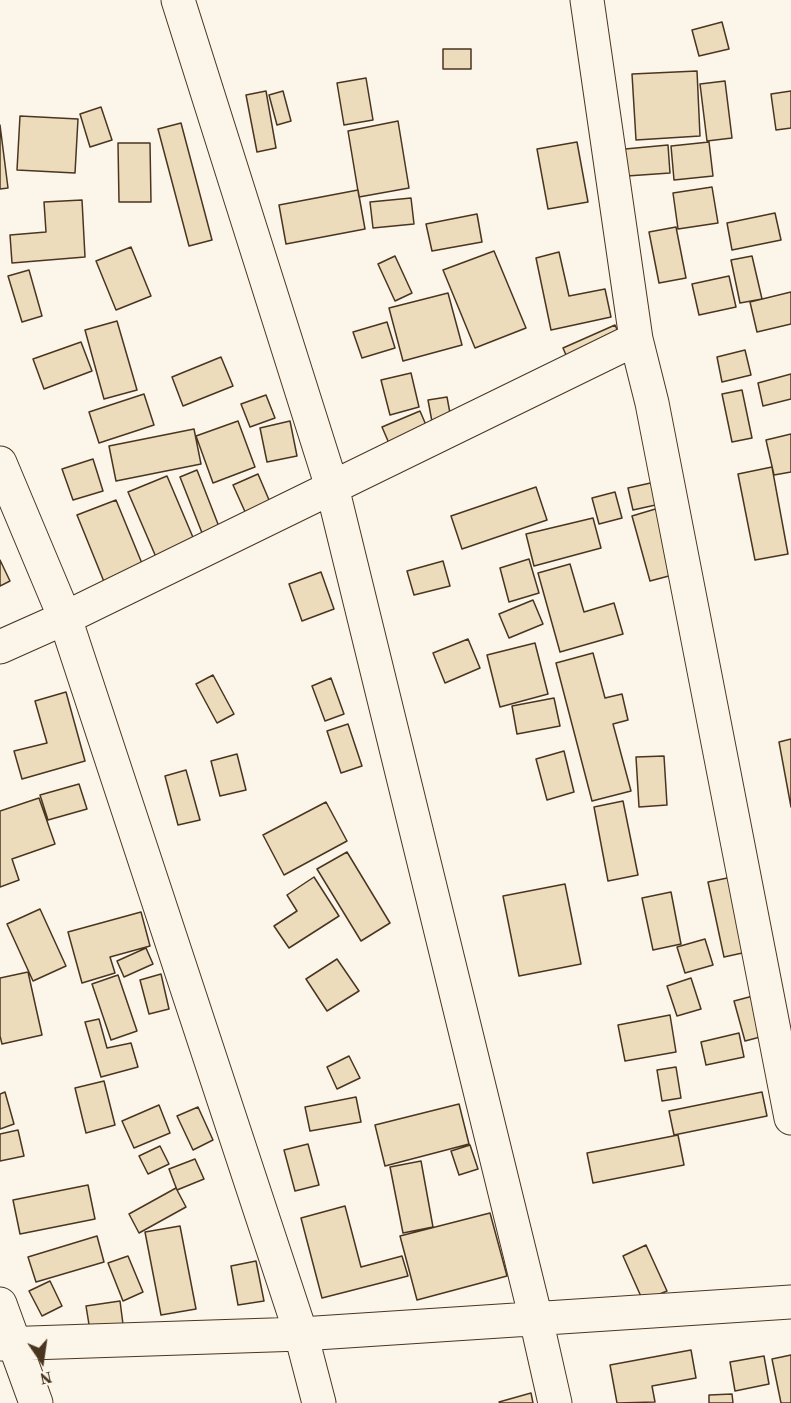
<!DOCTYPE html>
<style>
body{margin:0}
#map{position:relative;width:791px;height:1403px;overflow:hidden;background:#fbf6e9;font-family:"Source Serif 4",serif}
canvas{display:block}
.north{position:absolute;left:12px;top:1331px;width:60px;height:60px;-webkit-text-stroke:4px #fbf6e9;paint-order:stroke;rotate:167deg;font-size:16px;font-weight:700;line-height:24px;text-align:center;color:#4a3520}
.north::after{content:'';display:block;margin:auto;width:21px;height:27px;background:#4a3520;clip-path:polygon(50% 0,100% 100%,50% 72%,0 100%)}
</style>
<div id="map">
<canvas width="791" height="1403"></canvas>
<div class="north">N</div>
</div>
<script>
const g = document.querySelector('canvas').getContext('2d');
g.lineJoin = 'round';
function paint(path, color) {
  g.fillStyle = color;
  g.fill(path, 'evenodd');
}
function trace(path, color, width, dash) {
  g.strokeStyle = color;
  g.lineWidth = width;
  g.lineCap = dash ? 'butt' : 'round';
  g.setLineDash(dash || []);
  g.stroke(path);
}
const building = new Path2D(`
 M722,22L729,49L699,56L692,30Z
 M443,49H471V69H443Z
 M697,71L700,136L636,140L632,74Z
 M366,78L373,120L344,125L337,83Z
 M725,81L732,138L707,141L700,84Z
 M266,91L276,148L257,152L246,95Z
 M283,91L291,121L277,125L269,95Z
 M791,91V128L776,130L771,94Z
 M101,107L112,140L90,147L80,114Z
 M20,116L78,119L75,173L17,170Z
 M398,121L409,188L359,197L348,131Z
 M181,123L212,240L189,246L158,129Z
 M0,125L8,188L0,189Z
 M577,142L588,202L548,209L537,149Z
 M709,142L713,176L674,180L671,146Z
 M118,143H150L151,202H119Z
 M668,145L670,173L627,176L625,149Z
 M712,187L718,223L678,229L673,193Z
 M358,190L365,229L286,244L279,205Z
 M411,198L414,224L373,228L370,202Z
 M82,200L85,257L12,263L10,235L46,232L44,202Z
 M775,213L781,240L732,250L727,223Z
 M477,214L482,242L432,251L426,224Z
 M676,227L686,278L659,283L649,232Z
 M131,247L151,296L116,310L96,261Z
 M494,251L526,328L475,348L443,270Z
 M559,252L569,296L605,289L611,317L551,330L536,258Z
 M395,256L412,293L395,301L378,264Z
 M752,256L762,299L740,303L731,260Z
 M29,270L42,316L22,322L8,276Z
 M729,276L736,307L699,315L692,284Z
 M791,292V324L757,332L750,302Z
 M448,293L462,345L403,361L389,308Z
 M117,321L137,390L104,399L85,330Z
 M387,322L395,348L362,358L353,332Z
 M615,325L625,347L573,371L563,348Z
 M81,342L92,371L44,389L33,359Z
 M745,350L751,375L722,382L717,357Z
 M221,357L233,386L183,406L172,377Z
 M411,373L419,407L390,415L381,380Z
 M791,374V399L763,406L758,383Z
 M742,390L752,438L732,442L722,394Z
 M144,394L154,425L99,443L89,412Z
 M266,395L275,418L250,427L241,404Z
 M447,397L454,435L435,438L428,400Z
 M420,411L435,446L397,462L382,427Z
 M238,421L255,467L213,483L196,436Z
 M290,421L297,456L267,462L260,428Z
 M194,429L201,464L116,481L109,446Z
 M791,434V472L774,475L766,440Z
 M93,459L103,491L73,500L62,469Z
 M772,467L788,554L755,560L738,474Z
 M197,470L223,537L206,543L180,477Z
 M258,474L275,514L251,525L233,485Z
 M167,476L203,561L165,578L128,492Z
 M655,482L660,504L633,510L628,488Z
 M536,487L547,520L462,549L451,516Z
 M615,492L622,518L599,524L592,498Z
 M116,500L150,583L111,599L77,515Z
 M662,507L680,573L650,581L632,516Z
 M593,518L601,548L534,566L526,534Z
 M529,559L539,593L509,602L500,568Z
 M0,560L10,581L0,586Z
 M443,561L450,586L414,595L407,571Z
 M570,564L584,612L614,603L623,634L560,652L538,573Z
 M321,572L334,609L302,621L289,584Z
 M533,600L543,624L509,638L499,614Z
 M468,639L480,668L445,683L433,653Z
 M535,643L548,694L500,707L487,655Z
 M593,653L605,698L622,694L628,720L613,724L631,791L592,801L556,663Z
 M213,675L234,714L217,723L196,684Z
 M331,678L344,714L325,721L312,686Z
 M66,692L85,761L22,779L14,751L47,743L35,701Z
 M554,698L560,726L517,734L512,706Z
 M348,724L362,766L341,773L327,731Z
 M791,739V807L779,742Z
 M564,751L574,792L547,800L536,759Z
 M237,754L246,790L220,796L211,761Z
 M664,756L667,805L639,807L636,757Z
 M186,770L200,820L178,825L165,776Z
 M79,784L87,809L48,820L40,795Z
 M39,798L55,844L12,859L19,880L0,887V811Z
 M623,801L638,875L608,881L594,807Z
 M326,802L347,841L284,875L263,835Z
 M347,852L390,923L361,941L317,869Z
 M314,877L339,916L289,948L274,926L297,911L287,895Z
 M732,877L747,952L724,957L708,882Z
 M565,884L581,964L519,976L503,896Z
 M671,892L681,944L653,950L642,898Z
 M40,909L66,966L33,981L7,924Z
 M141,912L150,946L110,957L115,973L82,983L68,932Z
 M705,939L713,965L685,973L677,947Z
 M146,948L153,964L124,977L117,961Z
 M337,959L359,991L327,1011L306,979Z
 M28,972L42,1035L2,1044L0,1036V978Z
 M161,974L169,1009L149,1014L140,980Z
 M118,975L137,1031L111,1040L92,984Z
 M691,978L701,1009L677,1016L667,986Z
 M753,996L764,1036L745,1041L734,1001Z
 M670,1015L676,1052L625,1061L618,1025Z
 M99,1019L107,1048L131,1043L138,1067L101,1077L85,1022Z
 M739,1033L744,1057L706,1065L701,1042Z
 M349,1056L360,1078L337,1089L327,1067Z
 M676,1067L681,1098L662,1101L657,1070Z
 M104,1081L115,1125L86,1133L75,1088Z
 M5,1092L14,1124L0,1129V1094Z
 M762,1092L767,1116L674,1135L669,1111Z
 M356,1097L361,1122L310,1131L305,1107Z
 M459,1104L469,1144L385,1166L375,1125Z
 M159,1105L170,1133L134,1148L122,1121Z
 M198,1107L213,1140L193,1150L177,1116Z
 M18,1130L24,1156L0,1161V1134Z
 M678,1135L684,1165L593,1183L587,1153Z
 M308,1144L319,1185L295,1191L284,1150Z
 M470,1145L478,1169L459,1175L451,1151Z
 M160,1146L169,1164L148,1174L139,1156Z
 M195,1159L204,1179L177,1190L169,1169Z
 M421,1161L433,1227L403,1233L390,1167Z
 M88,1185L95,1219L20,1234L13,1200Z
 M176,1188L186,1207L139,1233L129,1214Z
 M345,1206L361,1267L402,1256L408,1276L322,1298L301,1218Z
 M490,1213L507,1276L417,1300L400,1236Z
 M180,1226L196,1309L161,1315L145,1232Z
 M97,1236L104,1262L36,1282L28,1257Z
 M646,1245L667,1291L643,1301L623,1256Z
 M128,1256L143,1292L123,1301L108,1263Z
 M256,1261L264,1301L238,1305L231,1266Z
 M50,1281L62,1306L42,1316L29,1291Z
 M120,1301L124,1332L91,1337L86,1306Z
 M691,1350L696,1378L652,1386L655,1402L617,1403L610,1365Z
 M791,1355V1403H781L772,1359Z
 M764,1356L769,1384L735,1391L730,1362Z
 M531,1393L533,1403H500L499,1402Z
 M732,1394L733,1403H709V1395Z`);
const minor = new Path2D(`
 M178,0L332,487L536,1319L555,1403
 M587,0L636,339L652,403L791,1118
 M0,463L65,618L301,1334L319,1403
 M0,647L65,618L636,339
 M0,1304L36,1403
 M0,1344L301,1334L791,1302`);
paint(building, '#ecdcbc');
trace(building, '#4a3520', 1.5);
trace(minor, '#4a3520', 35);
trace(minor, '#fbf6e9', 33);
</script>
